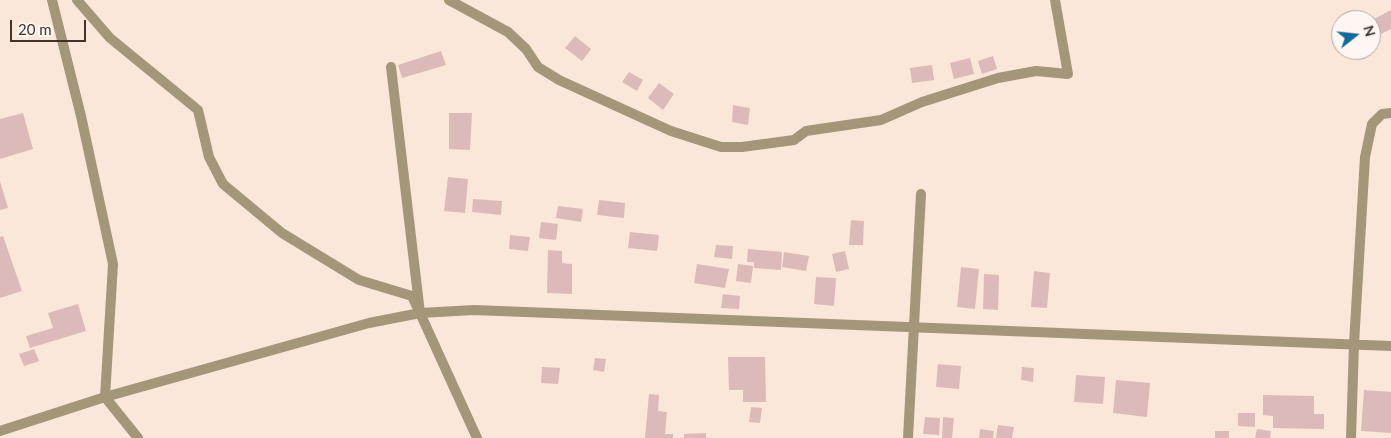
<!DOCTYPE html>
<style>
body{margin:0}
#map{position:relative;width:1391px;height:438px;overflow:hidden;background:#fbe6da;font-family:Lato,sans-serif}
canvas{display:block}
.north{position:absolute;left:1331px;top:10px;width:50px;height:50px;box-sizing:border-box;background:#fdf6f2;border:1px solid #b1a8a2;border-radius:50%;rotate:74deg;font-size:14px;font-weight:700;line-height:20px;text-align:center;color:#40322b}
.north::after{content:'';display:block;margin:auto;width:18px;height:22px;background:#166a9b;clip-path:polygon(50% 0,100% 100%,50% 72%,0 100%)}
.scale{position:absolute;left:10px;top:20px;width:76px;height:22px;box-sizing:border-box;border:2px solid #40322b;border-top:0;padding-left:6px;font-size:15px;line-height:18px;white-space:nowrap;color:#40322b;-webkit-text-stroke:4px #fdf6f2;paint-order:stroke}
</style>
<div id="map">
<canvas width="1391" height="438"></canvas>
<div class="north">N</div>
<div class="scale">20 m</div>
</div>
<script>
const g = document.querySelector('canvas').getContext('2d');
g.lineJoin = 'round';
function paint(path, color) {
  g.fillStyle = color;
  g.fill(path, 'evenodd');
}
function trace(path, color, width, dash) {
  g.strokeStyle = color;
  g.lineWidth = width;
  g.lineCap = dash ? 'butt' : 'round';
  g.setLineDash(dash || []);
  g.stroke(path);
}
const building = new Path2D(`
 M1391,10V29L1381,34L1374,19Z
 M575,36L591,49L582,61L565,48Z
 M441,51L446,65L402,78L398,65Z
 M993,56L997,69L982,74L978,61Z
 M970,58L974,74L954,79L950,63Z
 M932,65L934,80L912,83L910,68Z
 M629,72L643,80L637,91L622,82Z
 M659,83L674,94L663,110L648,98Z
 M733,105L750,108L748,125L732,122Z
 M23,113L33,149L0,159V119Z
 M449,113H472L470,150L449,149Z
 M448,177L468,179L465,213L444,211Z
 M0,181L8,208L0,210Z
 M473,199L502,201L501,215L472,212Z
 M599,200L625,203L624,218L597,215Z
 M558,206L583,209L581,222L556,218Z
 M851,220L864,221L863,245H849Z
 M541,222L558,224L556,240L539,238Z
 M630,232L659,235L657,251L628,248Z
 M510,235L530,237L528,251L509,249Z
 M3,236L22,291L0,298V237Z
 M716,245L733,246L732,259L714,257Z
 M748,249L782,252L781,270L754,268V262H747Z
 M548,250L562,251V263L572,264V294L547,293Z
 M845,251L849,269L836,272L832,254Z
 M784,252L809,256L806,271L782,267Z
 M697,264L729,269L725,288L694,283Z
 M738,264L753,266L751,283L736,281Z
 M961,267L979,269L975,309L957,307Z
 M1034,271L1050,273L1047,308L1031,307Z
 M984,274L999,275L998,310L983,309Z
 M816,277L836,278L834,306L814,304Z
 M723,294L740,296L739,309L721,308Z
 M78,304L86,331L30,348L26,336L53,328L48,313Z
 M34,349L39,361L24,366L19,354Z
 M728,357H765L766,402H743V390H729Z
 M595,358L606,359L604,372L593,370Z
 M938,364L961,366L959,389L936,387Z
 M542,367L560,368L558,384L541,383Z
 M1022,367L1034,368L1033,382L1021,380Z
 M1076,375L1105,377L1103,404L1074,402Z
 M1116,380L1150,383L1147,417L1113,413Z
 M1364,390L1391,392V433L1361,431Z
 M649,394L659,395L658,411L667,412L665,434H673V438H645Z
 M1263,395L1314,396V414H1324V429L1273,428V416L1263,415Z
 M751,407L762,408L760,423L749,422Z
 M1238,413H1255V427L1238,426Z
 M925,417L940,418L939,435L923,434Z
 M943,417L954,418L952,438H942Z
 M998,425L1014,427L1012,438H996Z
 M980,429L994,431L993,438H979Z
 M1257,429L1271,431L1270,438H1255Z
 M1215,431H1229V438H1215Z
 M706,433V438H684V434Z`);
const minor = new Path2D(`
 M52,0L81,116L113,264L105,397L138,438
 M77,0L110,38L198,110L209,157L223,184L282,233L359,280L412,296L420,313
 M449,0L508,32L526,49L538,67L559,80L671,131L721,147H742L794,140L806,131L881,120L922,102L998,78L1036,71L1068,74L1055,0
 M391,67L420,313L477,438
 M0,431L105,397L369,323L420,313L474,310L1391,346
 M908,438L921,194
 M1351,438L1354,344L1365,157L1372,124L1382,114L1391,113`);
paint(building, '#ddbaba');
trace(minor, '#a49678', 10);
</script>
